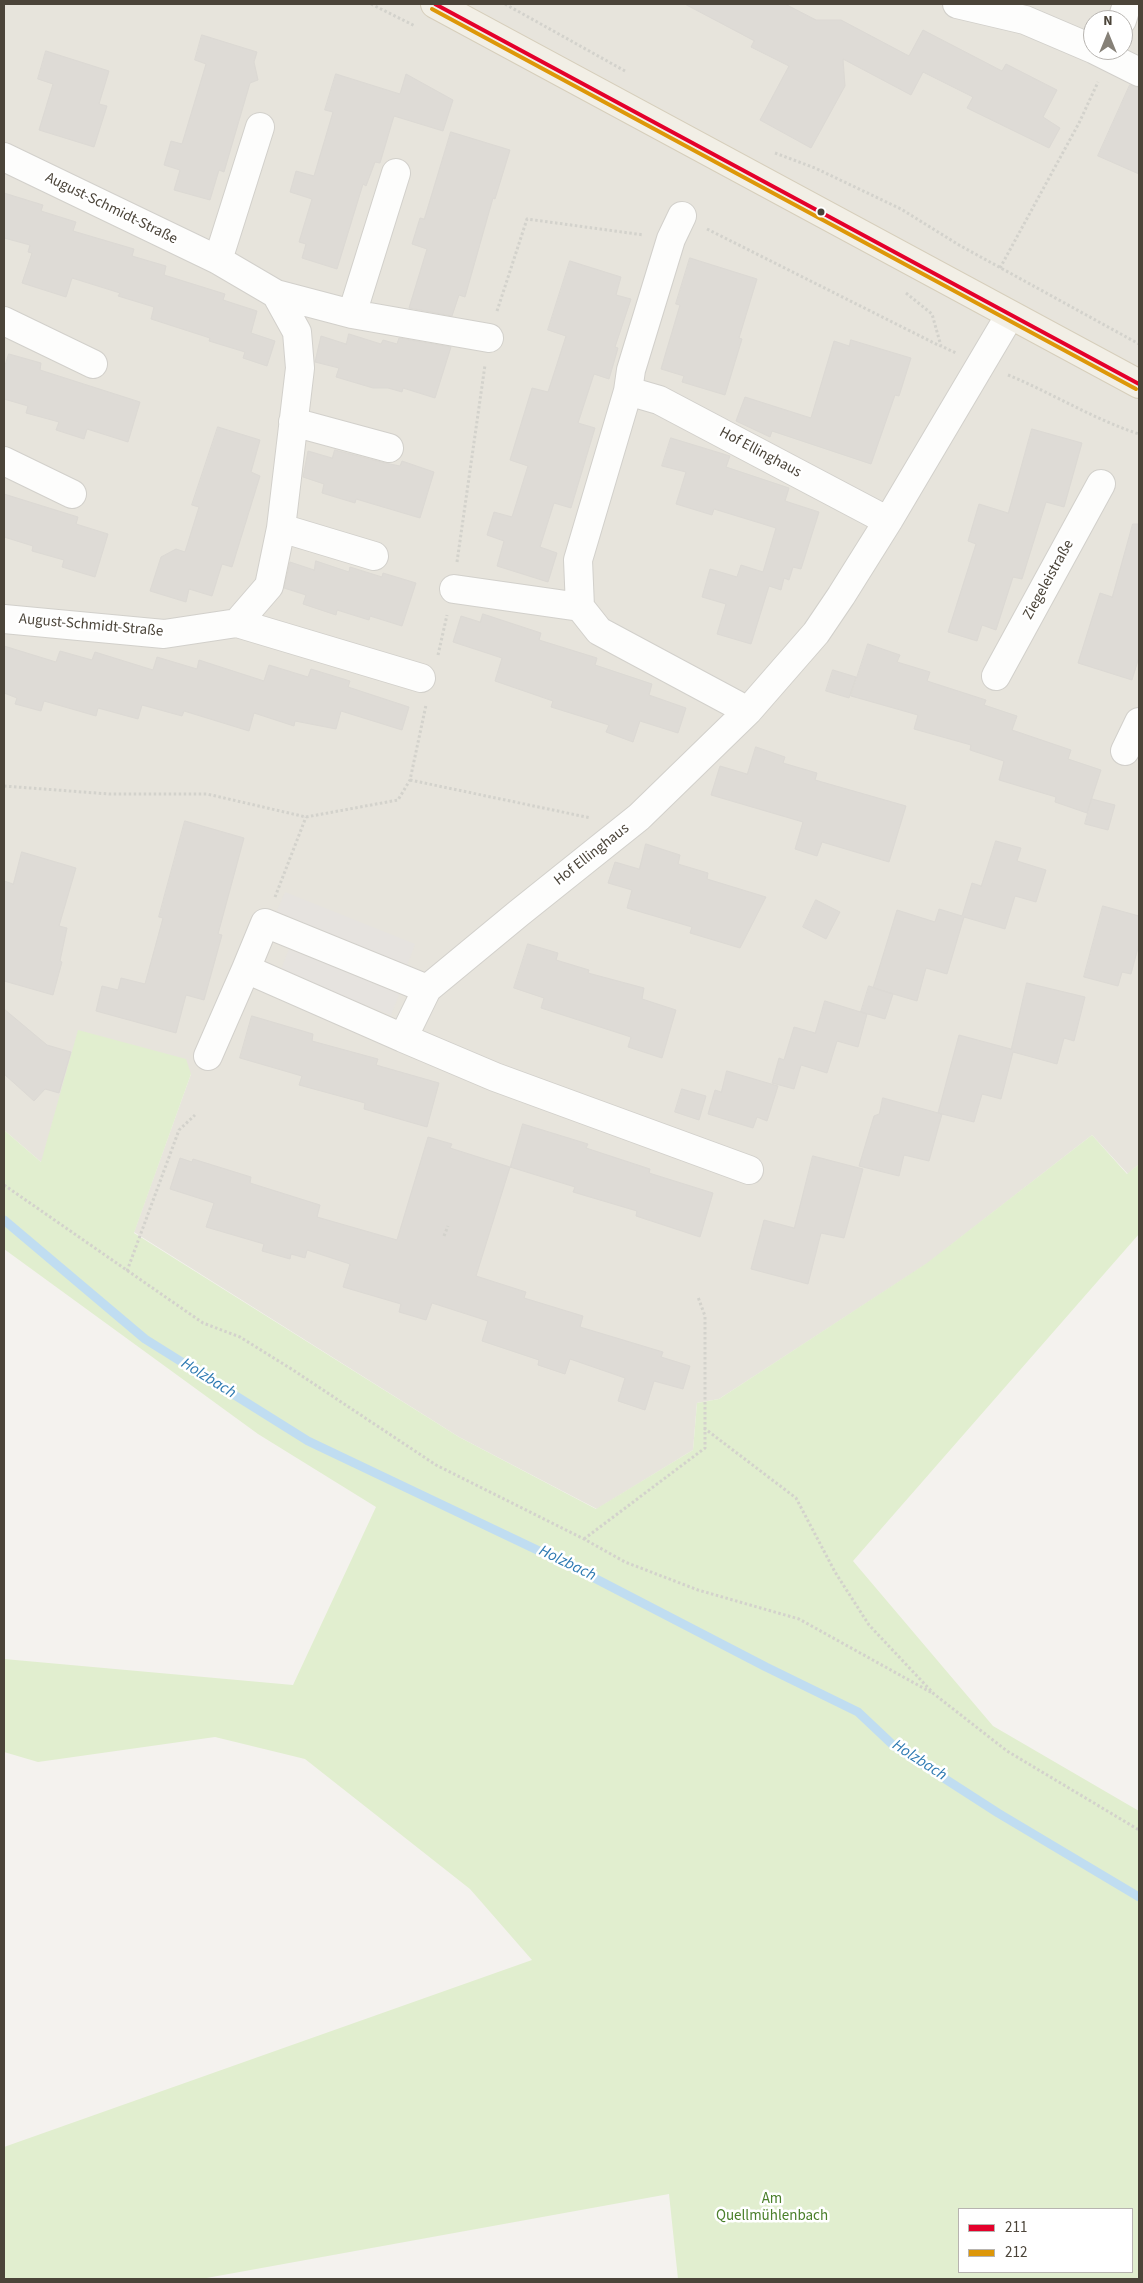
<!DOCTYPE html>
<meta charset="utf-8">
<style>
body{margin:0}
#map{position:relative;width:1143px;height:2283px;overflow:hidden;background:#f4f2ee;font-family:"Source Sans 3",sans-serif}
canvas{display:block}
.frame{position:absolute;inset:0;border:5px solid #4b4439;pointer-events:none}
.legend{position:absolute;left:958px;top:2208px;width:175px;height:65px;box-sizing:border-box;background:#fff;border:1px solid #b7b4b0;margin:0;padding:6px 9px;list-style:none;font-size:15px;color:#4b4439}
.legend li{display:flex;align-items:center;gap:10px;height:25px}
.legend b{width:25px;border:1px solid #b7b4b0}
.north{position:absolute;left:1083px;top:10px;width:50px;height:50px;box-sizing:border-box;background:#fff;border:1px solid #b7b4b0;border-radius:50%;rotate:0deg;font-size:14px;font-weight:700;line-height:20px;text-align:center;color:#4b4439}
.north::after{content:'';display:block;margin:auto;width:18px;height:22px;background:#868178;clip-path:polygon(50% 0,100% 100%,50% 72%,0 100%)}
</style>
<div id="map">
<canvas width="1143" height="2283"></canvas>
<div class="frame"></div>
<ul class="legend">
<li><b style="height:6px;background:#e4002b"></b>211</li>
<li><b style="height:6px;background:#dd9709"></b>212</li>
</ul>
<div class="north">N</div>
</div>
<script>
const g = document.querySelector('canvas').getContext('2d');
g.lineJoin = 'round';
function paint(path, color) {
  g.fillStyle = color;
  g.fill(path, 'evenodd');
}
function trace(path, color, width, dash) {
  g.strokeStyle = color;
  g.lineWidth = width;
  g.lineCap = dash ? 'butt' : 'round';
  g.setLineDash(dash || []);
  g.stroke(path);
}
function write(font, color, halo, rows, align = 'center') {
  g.font = font + ' "Source Sans 3",sans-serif';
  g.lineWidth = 5;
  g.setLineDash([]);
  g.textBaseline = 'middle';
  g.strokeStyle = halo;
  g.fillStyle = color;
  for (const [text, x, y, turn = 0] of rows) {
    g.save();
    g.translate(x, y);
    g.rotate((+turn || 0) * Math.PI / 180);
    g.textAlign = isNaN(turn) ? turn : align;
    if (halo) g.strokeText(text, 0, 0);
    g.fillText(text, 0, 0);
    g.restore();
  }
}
const residential = new Path2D(`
 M4,4H1139V1164L1128,1174L1092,1135L928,1263L719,1399L697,1403L693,1450L597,1509L459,1437L134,1232L191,1074L41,1162L4,1130ZM1093,20H1123V50H1093Z`);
const green = new Path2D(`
 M78,1030L186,1059L191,1074L134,1233L459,1437L596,1509L693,1450L697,1403L719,1399L927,1263L1092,1135L1127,1174L1139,1164V1234L853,1561L993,1726L1139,1811V2279H678L669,2194L201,2279H4V2147L532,1960L470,1889L305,1759L215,1737L38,1762L4,1752V1659L293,1685L376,1507L258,1434L4,1249V1130L41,1162ZM959,2209H1132V2272H959Z`);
const parking = new Path2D(`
 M285,892L415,944L406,968L275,915Z
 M289,949L400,992L391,1015L280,972Z`);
const stream = new Path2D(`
 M4,1220L145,1339L308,1441L575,1568L766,1667L858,1712L894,1746L998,1813L1139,1897`);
const building = new Path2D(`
 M685,4H785L816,20H841L909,56L923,30L1002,71L1006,64L1057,90L1043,117L1060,128L1049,148L967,108L973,97L923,72L911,95L843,59L845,86L811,148L760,120L789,66L751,47L754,41Z
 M202,35L257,52L254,62L258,80L250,83L224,172L219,170L210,200L174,190L180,170L164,165L171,141L182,144L206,64L195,60Z
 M46,51L109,71L99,104L107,106L94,147L39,130L53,84L38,79Z
 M336,74L400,94L406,74L453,100L443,131L394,116L380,163L375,162L366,186L363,184L337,269L302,258L306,244L299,242L312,199L290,192L296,171L314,176L333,112L325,110Z
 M1130,85L1139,88V174L1098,156Z
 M451,132L510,150L495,199L493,198L465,297L459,295L452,316L409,308L427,249L412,244L420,218L424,219Z
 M4,193L43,205L41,211L76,222L73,231L134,249L132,256L166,266L164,275L225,294L223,300L257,311L251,333L275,341L267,366L243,358L245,352L209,341L210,338L151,319L154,307L118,296L120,293L72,278L66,297L22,283L32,253L28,252L30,245L4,238Z
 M690,258L757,279L739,338L742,339L725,395L682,382L684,376L661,369L680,305L676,304Z
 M570,261L621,277L616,295L631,299L615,347L618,348L609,379L594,374L578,423L595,428L571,508L554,503L540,547L557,553L548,582L497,566L504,541L487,535L494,512L512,517L528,466L510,460L532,388L548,392L566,336L548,330Z
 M349,334L381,344L383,340L397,344L399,338L451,347L435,398L403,388L402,392L388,388H373L336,377L339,368L315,362L321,336L346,344Z
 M851,340L911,358L899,396L895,395L871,464L772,431L770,437L736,421L745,397L811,418L834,341L849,346Z
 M9,354L41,363L40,370L140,402L128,442L87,429L84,439L56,430L59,422L26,413L28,406L4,399V369Z
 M218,427L260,440L251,472L260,476L232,567L222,564L212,596L189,589L186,602L150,591L161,557L176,549L185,552L199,507L192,505Z
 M1032,429L1082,443L1064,507L1046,502L1022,579L1013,577L996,630L982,625L977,641L948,632L976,544L968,541L979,504L1008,513Z
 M671,438L730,456L726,467L789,488L785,501L819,512L801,569L793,567L789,580L784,578L781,590L769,586L751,644L717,634L726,604L702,597L710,569L737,577L741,565L763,572L776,528L714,509L712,515L676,504L686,472L662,466Z
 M335,450L385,463L400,466L402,461L434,472L420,518L356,499L355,503L322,493L324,484L303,477L308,451L332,458Z
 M4,494L78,517L76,524L108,534L95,577L62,567L64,560L32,551L33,546L4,537Z
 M1133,524H1139V657L1132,680L1078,663L1100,593L1112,597Z
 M316,561L349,572L350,567L382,577L383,573L416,583L402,626L370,616L369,620L337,610L336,615L303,604L306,595L284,588L290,562L314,570Z
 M483,614L541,633L539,640L597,658L595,665L652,684L649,695L686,708L678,733L640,721L633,742L606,732L609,725L551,707L553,701L495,681L502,658L453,642L461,616L480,622Z
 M868,644L900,655L897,662L930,672L927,681L986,700L984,705L1017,716L1012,730L1071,750L1068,759L1101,770L1087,813L1055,802L1056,797L999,780L1004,761L970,750L971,745L914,729L918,715L851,696Z
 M4,646L56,662L60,651L92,660L95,652L153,670L157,657L197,669L199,660L264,681L269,665L308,677L311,669L350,681L348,687L409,707L402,730L341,711L336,729L295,721L294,726L254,713L249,731L184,711L182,716L142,705L138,719L98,708L96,716L44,701L41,711L15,704L17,698L4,693Z
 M833,670L856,677L849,698L826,691Z
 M756,747L785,757L783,763L817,773L815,780L906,806L889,862L822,842L817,856L795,849L803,822L711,795L720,766L747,774Z
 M1092,799L1115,805L1108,830L1085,824Z
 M185,821L244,838L218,934L222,935L204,1000L186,995L176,1033L96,1011L102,986L118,990L121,978L145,984L163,918L159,917Z
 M996,841L1021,848L1017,861L1046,870L1036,902L1015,896L1005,929L964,917L947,974L926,968L917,1001L873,988L897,910L935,922L939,909L962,916L972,883L981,886Z
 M646,844L680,855L678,864L708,873L707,879L766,897L740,948L690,933L692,927L627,908L632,890L608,883L615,862L639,869Z
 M22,852L76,868L59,926L67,928L60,961L62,962L53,995L4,981V881L13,884Z
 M816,900L840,912L826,939L803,927Z
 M1103,906L1139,916V944L1131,974L1122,972L1118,986L1084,977Z
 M528,944L558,953L556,960L589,970L588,973L644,988L642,999L676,1010L662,1058L628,1047L631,1037L541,1008L544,998L514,988Z
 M1027,983L1085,997L1074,1041L1064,1038L1057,1064L1013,1052L1001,1099L982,1094L974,1122L938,1113L959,1035L1011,1049Z
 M869,986L893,994L885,1019L861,1012Z
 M825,1001L867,1014L858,1047L837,1041L827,1073L801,1065L794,1089L772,1083L779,1058L784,1060L794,1027L815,1033Z
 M4,1009L47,1045L71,1052L59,1093L45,1089L34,1101L4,1074Z
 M252,1016L313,1034L312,1041L378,1059L376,1065L439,1083L427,1127L364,1109L365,1103L299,1085L302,1076L240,1058Z
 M727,1071L778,1086L767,1121L757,1117L753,1128L708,1114L715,1090L721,1092Z
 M682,1089L706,1096L699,1120L675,1112Z
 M883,1098L942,1114L929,1161L904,1155L899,1176L859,1166L874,1116L879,1114Z
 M523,1124L588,1144L586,1148L650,1169L649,1173L713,1193L700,1237L636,1216L637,1211L573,1192L575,1187L510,1167L476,1276L526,1292L524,1298L583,1316L580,1327L663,1352L661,1357L690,1366L683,1389L654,1381L645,1410L618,1401L625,1378L570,1359L565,1374L538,1365L539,1360L482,1341L488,1321L432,1303L426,1320L399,1312L401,1304L343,1287L350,1264L307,1250L305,1258L291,1254L290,1259L262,1251L264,1244L206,1227L214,1203L170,1189L180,1158L192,1162L193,1159L251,1177L250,1183L320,1205L317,1217L397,1240L428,1137L452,1144L450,1148L510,1167Z
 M813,1156L863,1169L844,1238L821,1233L808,1284L751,1269L764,1220L794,1228Z`);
const path = new Path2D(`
 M371,4L415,26
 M505,4L625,71
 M775,153L815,168L901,209L959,245L1139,344
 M707,229L940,346
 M1000,268L1079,123L1098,82
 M906,293L932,314L941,346L956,353
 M497,311L527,219L644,235
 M1008,375C1052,393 1093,419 1139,434
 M457,562L485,365
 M438,655L447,615
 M410,780L591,818
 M4,786L109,794H207L306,817L398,800L410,780L426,705
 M275,897L306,817
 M4,1185L203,1323L240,1337L293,1370L436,1465L584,1539L625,1562L698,1590L799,1619L934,1694
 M444,1236L448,1226
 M127,1271L179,1130L195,1115
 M704,1428L796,1498L835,1572L869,1625L934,1694L1007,1751L1139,1830
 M584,1539L705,1448V1316L698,1297`);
const minor = new Path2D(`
 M957,4L1025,20L1093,49
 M1122,20L1127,4
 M1095,50L1139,72
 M4,157L218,260L276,294L297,332L300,368L281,528L269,586L237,623L164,634L4,619
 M218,260L260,127
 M276,294L352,314L489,338
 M352,314L396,173
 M4,321L93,364
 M628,391L631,370L671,239L682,216
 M293,422L389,448
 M4,461L72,494
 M281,528L374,556
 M454,589L580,607
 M237,623L421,678
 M996,676L1101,484
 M748,711L599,631L580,607L578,560L628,391L659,400L888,521
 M1125,751L1139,722
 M427,989L403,1038L246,969L265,923L427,989L519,913L639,817L748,711L816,633L841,596L888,521L1010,315
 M403,1038L495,1077L749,1170
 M208,1056L246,969`);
const major = new Path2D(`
 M435,4L1139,384`);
const bus1 = new Path2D(`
 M435,4L1139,384`);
const bus2 = new Path2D(`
 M432,9L1136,389`);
const markers = [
 [821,212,4.5,"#4b4439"]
];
const streetNames = [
 ["August-Schmidt-Straße",111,209,26],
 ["Hof Ellinghaus",760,453,28],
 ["Ziegeleistraße",1049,580,-61],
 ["August-Schmidt-Straße",91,626,5],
 ["Hof Ellinghaus",592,855,-38]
];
const parkNames = [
 ["Am",772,2200],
 ["Quellmühlenbach",772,2217]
];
const waterNames = [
 ["Holzbach",208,1379,32],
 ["Holzbach",567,1564,26],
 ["Holzbach",919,1761,33]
];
paint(residential, '#e7e4dc');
paint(green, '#e1eecf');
paint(parking, '#e6e3df');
trace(stream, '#c0ddf1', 9);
paint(building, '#dedbd6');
trace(building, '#dcd9d4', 1);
trace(minor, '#d2d0cb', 30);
trace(major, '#d6cebb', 30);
trace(path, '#d3d2cc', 3, [2.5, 2.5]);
trace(minor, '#fdfdfc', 28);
trace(major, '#f2efe6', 28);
trace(bus1, '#e4002b', 4);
trace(bus2, '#dd9709', 4);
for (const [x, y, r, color] of markers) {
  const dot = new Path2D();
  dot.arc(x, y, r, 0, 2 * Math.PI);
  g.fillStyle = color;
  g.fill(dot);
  trace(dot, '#fff', 2);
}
write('15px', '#4b4439', '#fff', streetNames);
write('15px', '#4a7f2a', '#fff', parkNames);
write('italic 16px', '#2e7ab2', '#fff', waterNames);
</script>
